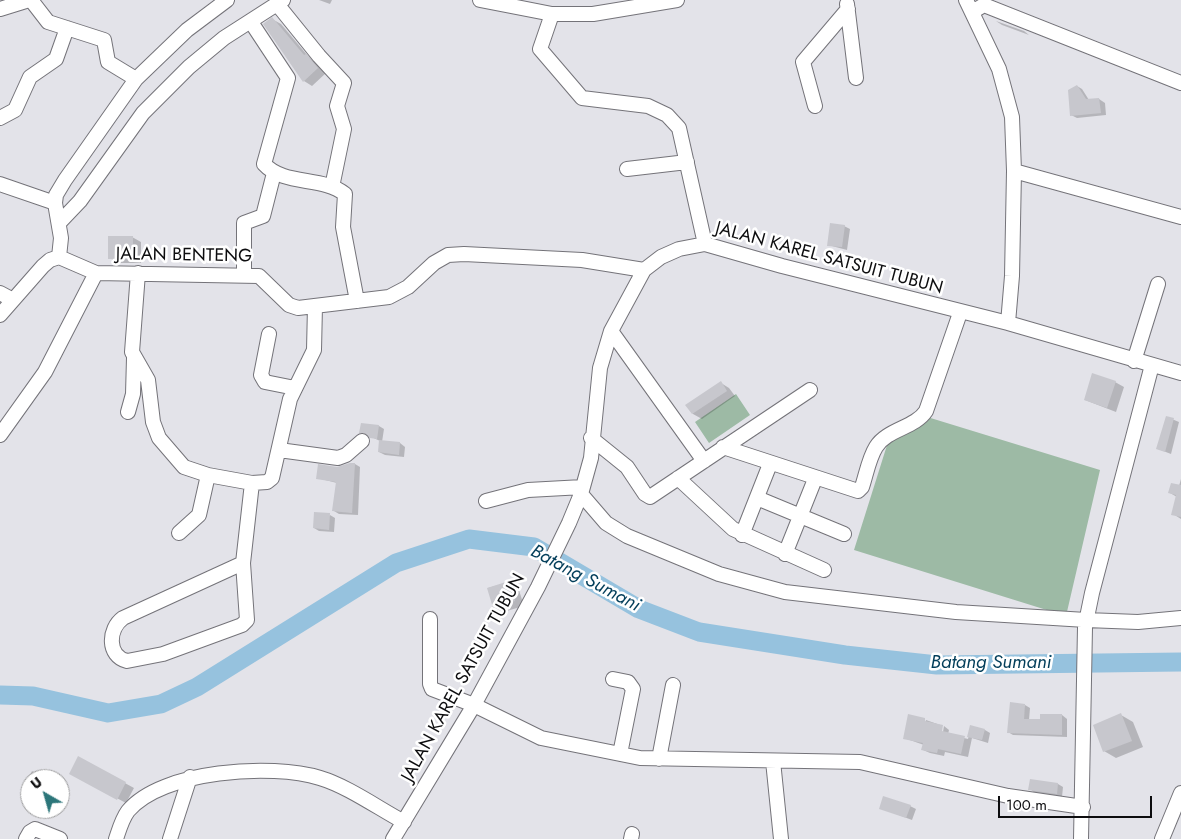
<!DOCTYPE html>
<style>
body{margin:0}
#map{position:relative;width:1181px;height:839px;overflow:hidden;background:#e3e3e9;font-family:Jost,sans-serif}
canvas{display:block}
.north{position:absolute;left:20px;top:769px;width:50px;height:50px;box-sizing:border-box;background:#fff;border:1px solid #9e9e9f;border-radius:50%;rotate:322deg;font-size:14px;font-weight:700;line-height:20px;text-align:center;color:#0d0d0f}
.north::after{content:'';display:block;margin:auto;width:18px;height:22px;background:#2c767a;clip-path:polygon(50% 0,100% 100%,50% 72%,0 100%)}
.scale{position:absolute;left:998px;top:796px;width:154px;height:22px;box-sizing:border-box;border:2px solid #0d0d0f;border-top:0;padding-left:6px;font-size:15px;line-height:18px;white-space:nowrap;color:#0d0d0f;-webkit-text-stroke:4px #fff;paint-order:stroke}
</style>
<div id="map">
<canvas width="1181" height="839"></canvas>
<div class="north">U</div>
<div class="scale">100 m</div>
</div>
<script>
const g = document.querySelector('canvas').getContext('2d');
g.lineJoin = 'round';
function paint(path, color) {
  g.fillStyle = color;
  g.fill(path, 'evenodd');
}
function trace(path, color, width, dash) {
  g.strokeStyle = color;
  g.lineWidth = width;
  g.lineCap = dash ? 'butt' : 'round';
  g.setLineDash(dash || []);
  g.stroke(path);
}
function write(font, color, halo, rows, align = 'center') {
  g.font = font + ' Jost,sans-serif';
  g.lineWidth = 5;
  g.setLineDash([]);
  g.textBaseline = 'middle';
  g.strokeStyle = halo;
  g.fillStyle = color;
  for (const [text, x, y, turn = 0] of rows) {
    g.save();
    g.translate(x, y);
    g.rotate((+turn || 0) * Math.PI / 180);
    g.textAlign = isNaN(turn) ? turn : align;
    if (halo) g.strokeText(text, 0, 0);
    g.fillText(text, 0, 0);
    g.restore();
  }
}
const green = new Path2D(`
 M736,394L750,415L709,443L695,422Z
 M924,416L1100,470L1066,616L854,550L888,442Z`);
const shadow = new Path2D(`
 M319,0H332L330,4Z
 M272,19L281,24L308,56L326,73L312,86L304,81Z
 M996,21L1024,31L1029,35L1002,25Z
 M1077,86L1082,89L1089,100L1099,99L1105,103L1106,115L1077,118L1071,115Z
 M844,226L850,229L847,250L828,245Z
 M132,237L141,242V263H118L110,258Z
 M910,272L920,274L918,284L908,282Z
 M1115,382L1124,387L1116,412L1085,400Z
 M721,383L729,388L735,396L702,419L693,414L687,405Z
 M1167,417L1179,422L1171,454L1158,449Z
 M379,426L384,429L382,442L400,443L405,447L404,457L385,455L379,452L380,441L361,432Z
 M355,464L360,467L358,515L339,514L334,511L337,483L317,478L337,468Z
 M1181,479V519L1173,514L1177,497L1170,493L1179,486Z
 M330,515L335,518L334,532L319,531L314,528Z
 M509,582L518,587L524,606L503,612L494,607L488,588Z
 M1025,705L1030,708L1029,720H1041L1062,715L1067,719V737L1013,735L1008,732Z
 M1121,715L1133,722L1143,747L1116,758L1104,751Z
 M909,716L925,719L924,727L926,720L943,726H941L942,738L944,726L949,730L948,734L968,739L971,727L985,730L990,733L988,743L972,738L968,757L945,752L944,756L930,753L923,750L924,745L904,738Z
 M79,758L134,788L126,803L79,778Z
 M32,771L47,779H30V788L25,785Z
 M1058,784L1063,787L1062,797L1035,793L1030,789Z
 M910,806L916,809L912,820L880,808Z`);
const river = new Path2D(`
 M0,695L33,696L108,713L161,704L197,687L396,563L469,539L534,547L639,609L699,632L845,655L937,665L1181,662`);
const building = new Path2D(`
 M272,17L304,55L306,54L318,68L303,82L263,24Z
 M1077,85L1086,99L1099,98L1101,113L1070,116L1068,90Z
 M830,223L845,225L842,247L827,246Z
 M108,236H133V259H108Z
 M1092,373L1116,381L1107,408L1084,400Z
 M721,381L727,391L692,414L685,405Z
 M1166,416L1174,418L1165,452L1156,449Z
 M361,423L379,425L377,439L370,438L364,433H359Z
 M379,440L400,442L399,455L378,452Z
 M350,463H355L352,513L332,511L336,482L316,479L318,464L337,467Z
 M1171,483L1181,485V517L1171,515L1176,495L1168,493Z
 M314,512L330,513L329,530L313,528Z
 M509,581L515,601L493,608L487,588Z
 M1010,702L1025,704L1024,719H1040V714H1062V735L1007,733Z
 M1121,713L1132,741L1103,752L1093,725Z
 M908,714L925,718V721L943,725L942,731L965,736L961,754L938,749L937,753L921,750L923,743L903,739Z
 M970,725L985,729L982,740L967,737Z
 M78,756L126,782L117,800L69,774Z
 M1030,779L1058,783L1057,794L1028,790Z
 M883,796L911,805L906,818L879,809Z`);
const minor = new Path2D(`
 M31,0L48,22L104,40L108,62L136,79
 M480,0L552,14H593L677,0
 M966,0L999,69L1012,117L1014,171L1012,276L1008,323
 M277,4L319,56L344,83L337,106L344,129L332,187
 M847,4L856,78
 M0,9L29,0
 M972,12L984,5L1181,83
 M552,14L540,49L582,98L648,106L667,115L679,128L705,244
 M251,22L288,78L264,164C284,186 322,176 345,194L343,227L357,301
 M815,106L803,62L848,9
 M0,118L15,110L30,77L56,59L67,28
 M627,169L687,162
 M1014,171L1181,217
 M0,184L55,203
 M60,222L80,201L143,113L189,67L224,38L283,0
 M59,257L96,273L259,276L289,305L298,308L389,297L408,287L434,263L448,255L464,254L582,260L644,270
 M59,257L61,238L55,203L56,195L65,180L136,79L187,30L227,0
 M138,273L132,352L148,380L153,422L159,438L184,467L208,475L252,483L267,482L272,478L290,399L314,350L315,306
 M244,275V223L263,216L274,173
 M0,293L13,300
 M0,315L43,266L50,260L59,257
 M611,331L704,461
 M269,334L261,375L265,382L295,388
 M1134,361L1158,284
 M128,412L133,394L134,358
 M0,435L45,372L96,273
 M591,438L627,467L645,494L650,497L810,390
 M723,447L858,491L862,487C866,475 869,458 876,447C887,429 915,428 926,411L960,313
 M279,450L338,458L346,455L362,441
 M678,478L733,529L824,570
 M581,494L606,523L627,536L719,574L785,592L956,612L1086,620L1138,622L1181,618
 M757,498L844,534
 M486,501L528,490L583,487
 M179,533L199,515L208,475
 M742,535L770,464
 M785,554L815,479
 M243,563L123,618C108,629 107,656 127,661L163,654L242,625L247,620L243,563L252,483
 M430,619V684L432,689L474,705L541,738L640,758L860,762L1008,796L1083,807
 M613,679L628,682L633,689L620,754
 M659,759L673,685
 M773,761L781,839
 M26,839L30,832L35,829L60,839
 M116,839C119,830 122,819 128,811C162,770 272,763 320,778C347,786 378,808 404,822
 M170,839L190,777
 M393,839L474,705L538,587L569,523L581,494L591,458L600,368L611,331L644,270L661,257L679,249L705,244L782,266L1008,323L1181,373
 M631,839L632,834
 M1081,839L1085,627L1092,593L1152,365
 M1162,839L1181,793`);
const streetNames = [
 ["JALAN BENTENG",184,256,1],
 ["JALAN KAREL SATSUIT TUBUN",829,259,15],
 ["JALAN KAREL SATSUIT TUBUN",464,678,-61]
];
const waterNames = [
 ["Batang Sumani",585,579,28],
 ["Batang Sumani",991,663]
];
paint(green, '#9dbaa5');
paint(shadow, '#0003');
trace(river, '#96c2de', 19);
paint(building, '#c7c7cd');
trace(minor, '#747379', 16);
trace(minor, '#fff', 14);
write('18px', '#0d0d0f', '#fff', streetNames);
write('italic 19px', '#033e5a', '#fff', waterNames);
</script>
